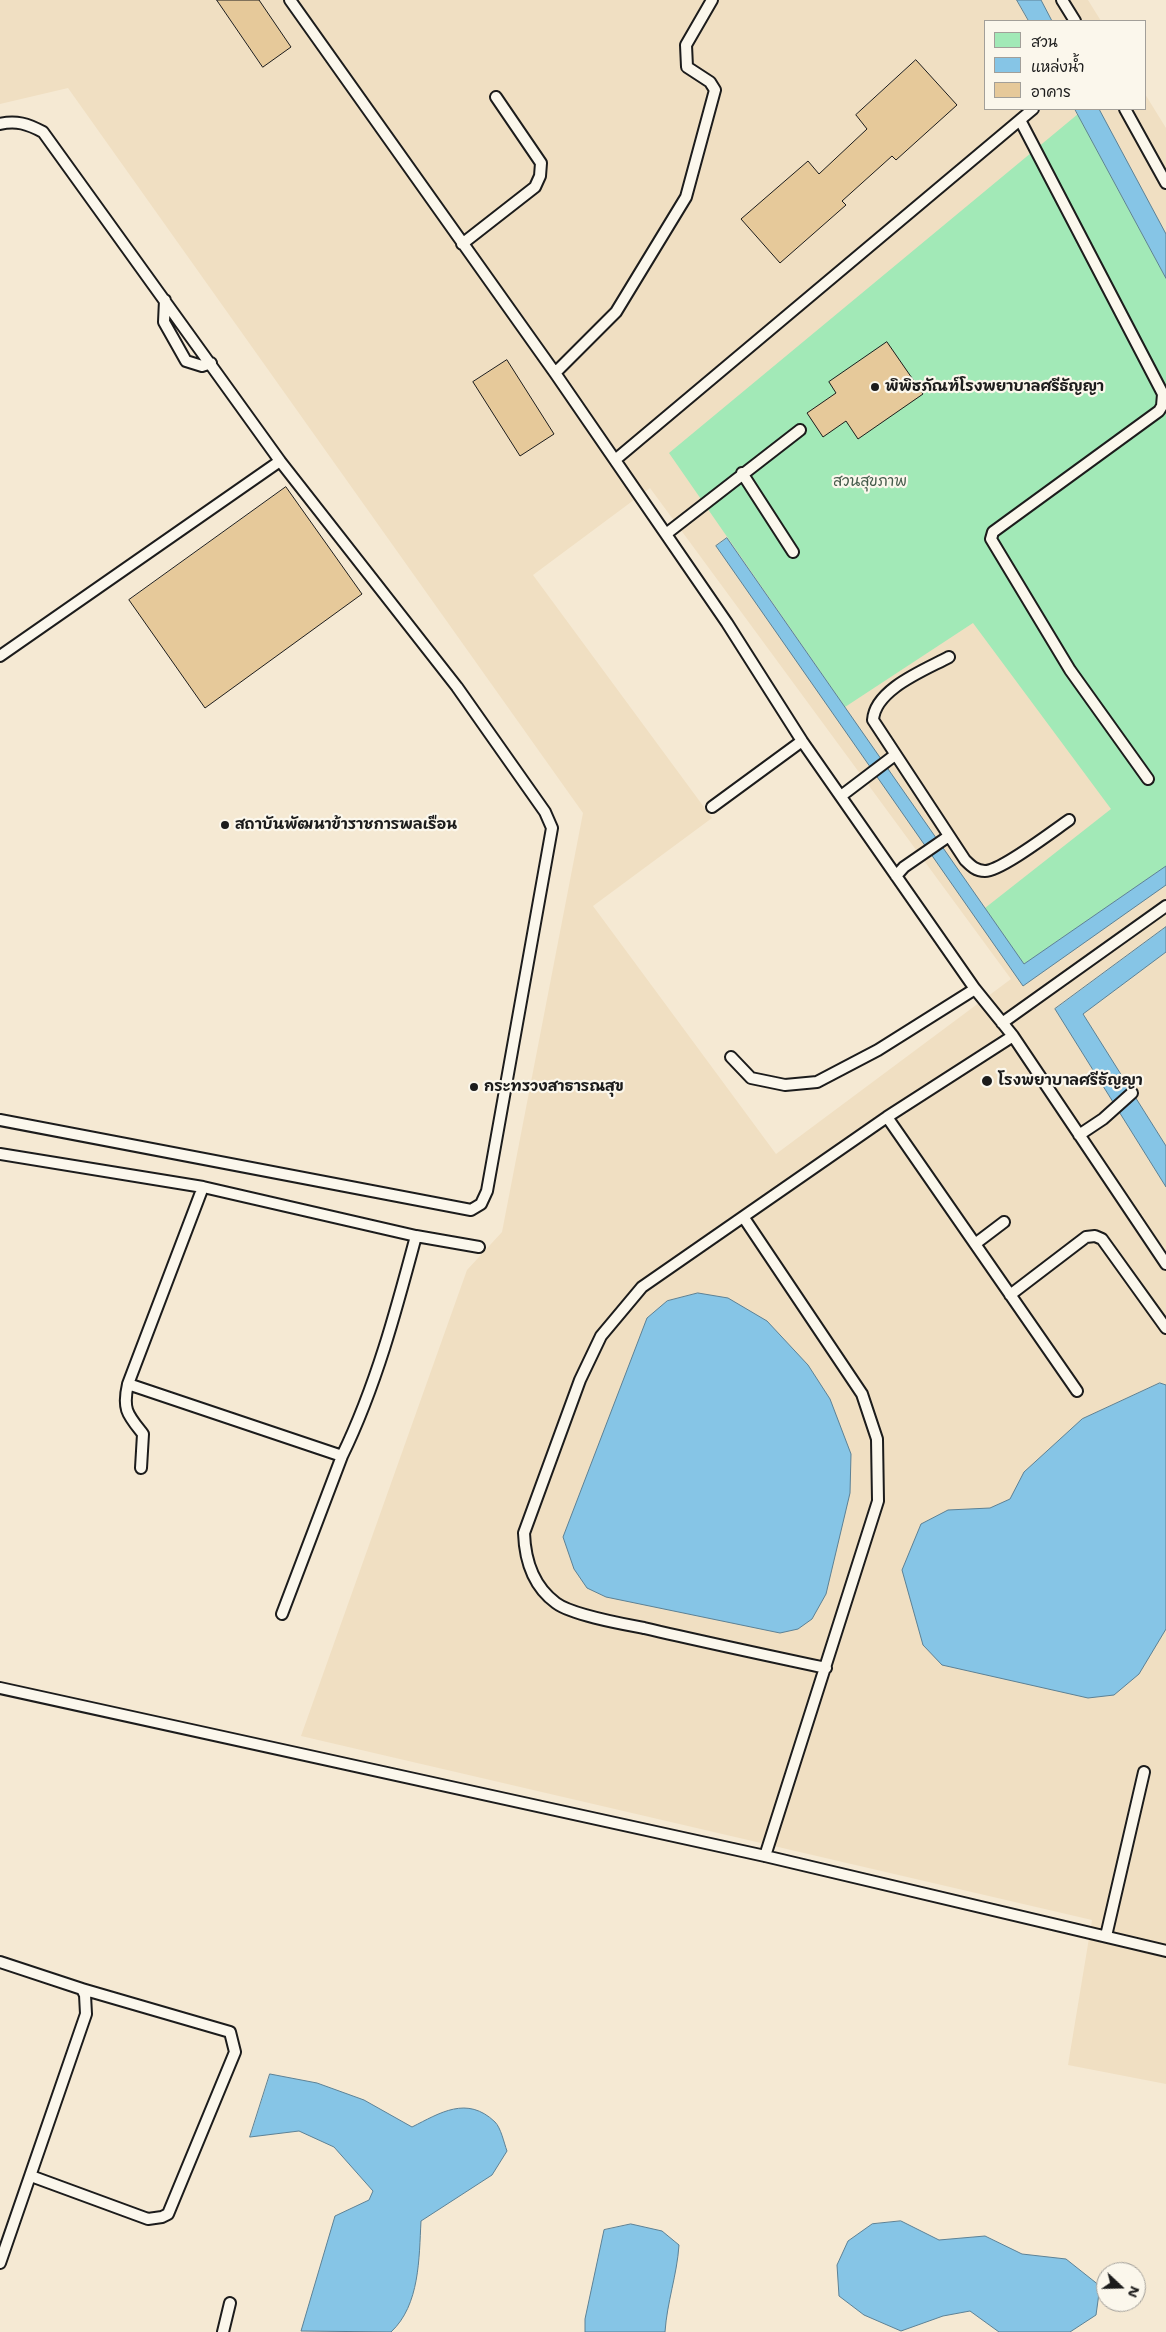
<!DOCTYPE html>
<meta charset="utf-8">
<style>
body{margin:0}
#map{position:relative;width:1166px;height:2332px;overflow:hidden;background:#f5e9d3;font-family:"Shantell Sans","Playpen Sans Thai",sans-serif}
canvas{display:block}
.legend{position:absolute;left:984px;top:20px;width:162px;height:90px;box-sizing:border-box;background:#fbf7ec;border:1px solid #a29f99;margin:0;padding:6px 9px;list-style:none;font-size:15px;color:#1c1c1c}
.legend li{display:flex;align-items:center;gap:10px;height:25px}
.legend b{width:25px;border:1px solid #a29f99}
.north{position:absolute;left:1096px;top:2262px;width:50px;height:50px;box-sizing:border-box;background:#fbf7ec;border:1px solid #a29f99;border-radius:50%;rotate:111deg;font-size:14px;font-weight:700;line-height:20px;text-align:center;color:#1c1c1c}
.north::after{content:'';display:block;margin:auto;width:18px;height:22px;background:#1c1c1c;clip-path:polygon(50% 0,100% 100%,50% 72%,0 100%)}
</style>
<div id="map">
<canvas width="1166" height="2332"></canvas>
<ul class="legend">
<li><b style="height:14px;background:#a2e9b7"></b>สวน</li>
<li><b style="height:14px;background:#86c5e6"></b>แหล่งน้ำ</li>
<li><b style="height:14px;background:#e6c99a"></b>อาคาร</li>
</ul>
<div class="north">N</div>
</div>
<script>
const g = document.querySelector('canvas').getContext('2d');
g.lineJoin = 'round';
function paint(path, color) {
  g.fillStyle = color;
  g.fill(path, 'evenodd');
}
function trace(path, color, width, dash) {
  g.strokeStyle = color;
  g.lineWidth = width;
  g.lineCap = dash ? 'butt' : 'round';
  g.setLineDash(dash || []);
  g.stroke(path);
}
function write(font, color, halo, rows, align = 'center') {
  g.font = font + ' "Shantell Sans","Playpen Sans Thai",sans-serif';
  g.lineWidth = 4.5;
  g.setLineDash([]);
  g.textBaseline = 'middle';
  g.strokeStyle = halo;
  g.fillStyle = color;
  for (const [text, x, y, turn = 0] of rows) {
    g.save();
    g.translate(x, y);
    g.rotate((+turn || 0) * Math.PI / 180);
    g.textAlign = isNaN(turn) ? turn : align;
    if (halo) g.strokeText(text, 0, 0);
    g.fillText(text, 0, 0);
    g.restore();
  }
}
const built = new Path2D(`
 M0,0H1088L1101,21H985V109H1145V94L1166,128V927L1055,1009L1166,1187V2084L1068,2065L1092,1920L301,1736L467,1270L502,1232L583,813L68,88L0,104ZM650,488L1011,979L776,1154L593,906L712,818L533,575Z
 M1166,952V1146L1082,1014Z`);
const green = new Path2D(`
 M1078,114L1166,278V866L1024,964L985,908L1111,809L973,623L845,707L669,453Z`);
const water = new Path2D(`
 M1017,0H1041L1052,21H1029Z
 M1075,109H1099L1166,234V278Z
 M727,538L1024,964L1166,866V885L1023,986L716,546Z
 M1166,927V952L1083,1014L1166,1146V1187L1055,1009Z
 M698,1293L728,1298L767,1321L808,1365L830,1399L851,1454L850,1493L826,1594L812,1619L798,1629L780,1633L606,1597L587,1588L574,1569L563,1537L647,1318L667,1301Z
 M1160,1383L1166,1385V1629L1139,1674L1114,1695L1088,1698L942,1665L923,1645L902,1570L921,1524L948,1510L990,1508L1010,1499L1024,1472L1082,1419Z
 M270,2074L317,2083L364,2100L412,2127C440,2113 467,2095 495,2122C501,2128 504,2143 507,2151L492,2175L421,2221C419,2258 420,2305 391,2332L301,2331L335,2216L369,2200L373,2191L334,2147L299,2131L250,2137Z
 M901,2221L939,2240L985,2236L1022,2254L1066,2259L1100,2286L1096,2315L1070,2332H999L970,2311L943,2316L901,2331L864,2315L839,2296L837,2265L848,2241L872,2224Z
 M631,2224L662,2231L679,2245C677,2275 667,2302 665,2332H585V2319L604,2230Z`);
const building = new Path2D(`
 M217,0H259L291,47L263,67Z
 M916,60L957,105L896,160L892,156L842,201L846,205L780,263L741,219L808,161L819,174L867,129L856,115Z
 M887,342L923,394L858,439L846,421L823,437L807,413L836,393L829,382Z
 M507,360L554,434L520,456L473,382Z
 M286,487L362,594L205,708L129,600Z`);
const service = new Path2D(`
 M290,0L555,373L727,623L802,741L975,989L1013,1036L1166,1264
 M1062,0L1075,21
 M1125,109L1166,183
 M1020,120L1163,394L1162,406L1159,411L993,532L991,539L1070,670L1148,779
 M0,124C16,120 28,124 43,132L280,461L457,687L545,812L552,828L487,1191L481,1204L471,1210L0,1120
 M462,244L535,187L540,176L541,163L496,97
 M165,300L164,322L186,361L202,366L211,363
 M555,373L616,312L686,197L715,90L710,82L687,67L686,45L712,0
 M615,460L1033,109
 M742,473L793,552
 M666,534L800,430
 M0,656L280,461
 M949,657C925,670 875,689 873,720L965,860C971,866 976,871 985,871C1001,871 1053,831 1069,820
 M841,796L895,755
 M712,807L802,741
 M896,876L904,867L949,836
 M1002,1023L1166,906
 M731,1057L751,1078L785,1085L817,1082L878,1050L975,989
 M887,1117L1077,1391
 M1079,1135L1103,1119L1132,1093
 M0,1154L203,1187L416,1236L479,1247
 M744,1218L862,1394L877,1439L878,1501L765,1856
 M975,1244L1004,1222
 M1010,1295L1086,1237L1095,1236L1102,1239L1166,1328
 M128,1384L342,1456C376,1386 396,1311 416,1236
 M141,1468L143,1434C128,1415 122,1410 128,1384L203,1187
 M282,1614L342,1456
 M826,1668C765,1655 704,1642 644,1628C623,1624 572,1615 556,1603C533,1586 525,1561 524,1533L580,1380L601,1336L642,1287L887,1117L1013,1036
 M0,1688L765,1856L1166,1951
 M1106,1936L1144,1772
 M0,1962L82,1989L230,2032L235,2052L168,2214L162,2217L148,2219L31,2176
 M0,2263L86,2014L85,1995L82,1989
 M223,2332L230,2303`);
const markers = [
 [875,387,5,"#1c1c1c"],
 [225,825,5,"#1c1c1c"],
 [987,1081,6,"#1c1c1c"],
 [474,1087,5,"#1c1c1c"]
];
const poiNames = [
 ["พิพิธภัณฑ์โรงพยาบาลศรีธัญญา",885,387],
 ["สถาบันพัฒนาข้าราชการพลเรือน",235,825],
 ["โรงพยาบาลศรีธัญญา",998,1081],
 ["กระทรวงสาธารณสุข",484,1087]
];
const parkNames = [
 ["สวนสุขภาพ",870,482]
];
paint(built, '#f0dfc2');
paint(green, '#a2e9b7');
paint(water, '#86c5e6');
trace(water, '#5c8195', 1);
paint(building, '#e6c99a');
trace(building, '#1c1c1c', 1);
trace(service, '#1c1c1c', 14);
trace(service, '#fbf7ec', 10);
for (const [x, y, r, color] of markers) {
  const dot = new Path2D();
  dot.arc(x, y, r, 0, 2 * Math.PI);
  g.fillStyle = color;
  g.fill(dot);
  trace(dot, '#fbf7ec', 2);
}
write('bold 15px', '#1c1c1c', '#fbf7ec', poiNames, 'left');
write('15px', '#445a4a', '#fbf7ec', parkNames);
</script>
